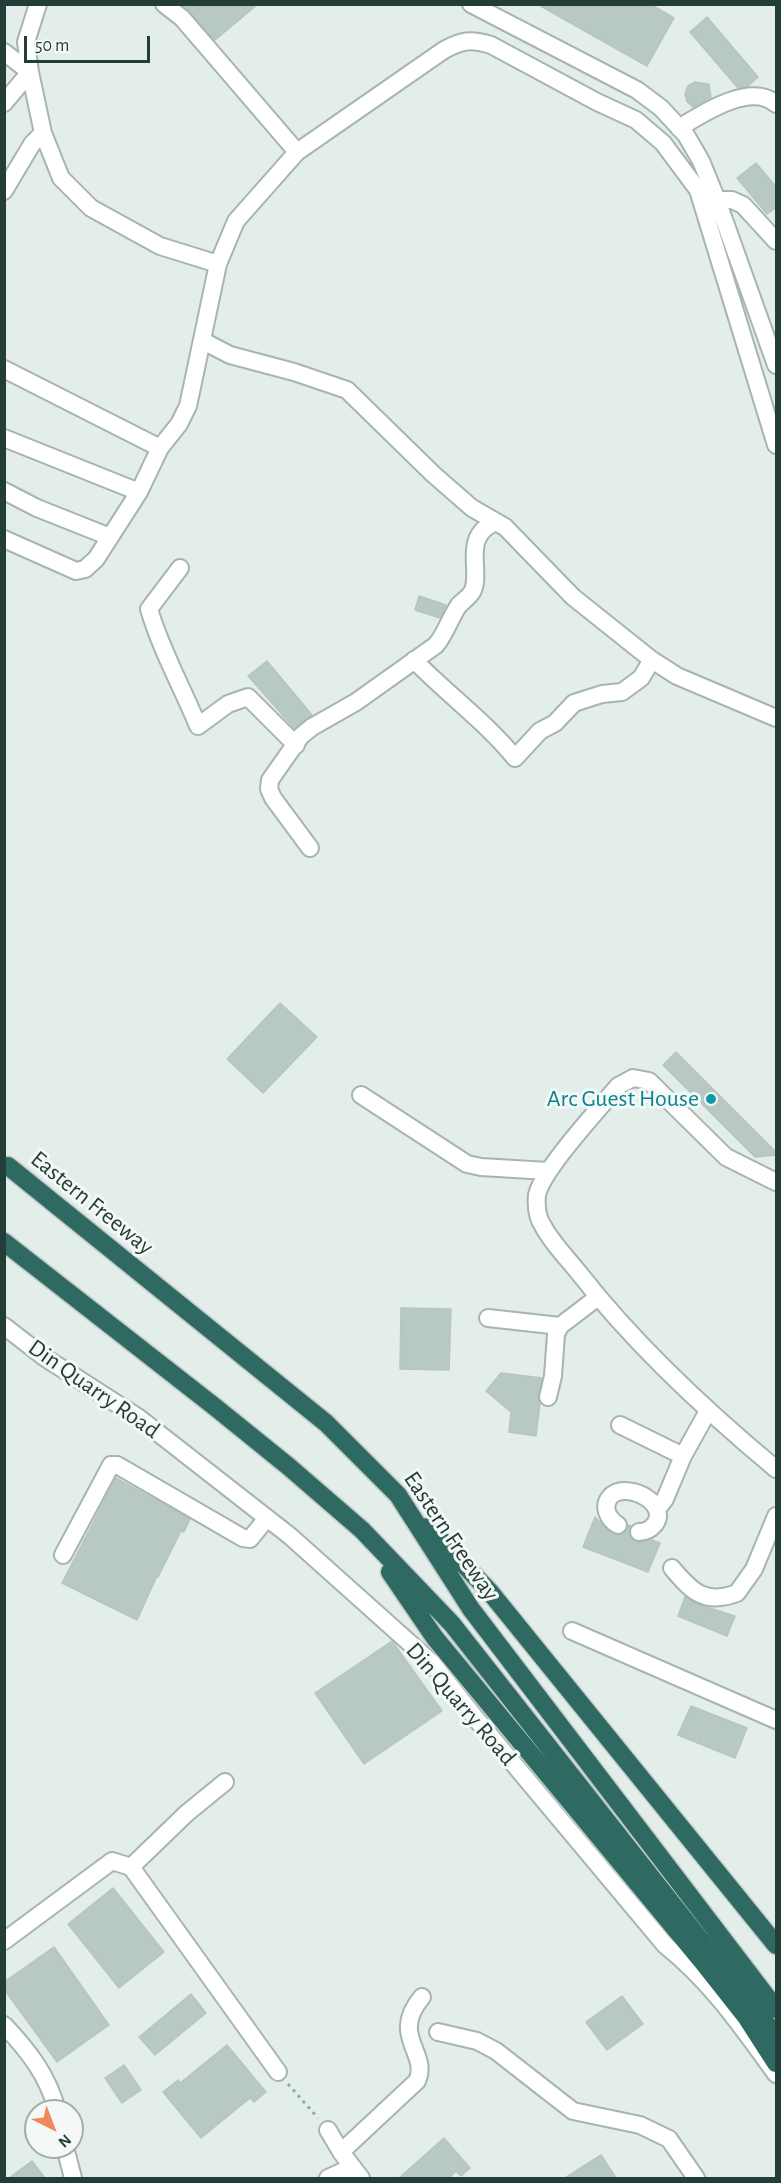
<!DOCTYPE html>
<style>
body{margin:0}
#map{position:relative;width:781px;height:2183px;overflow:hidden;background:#e3ede9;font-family:"Alegreya Sans",sans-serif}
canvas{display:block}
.frame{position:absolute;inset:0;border:6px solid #233e38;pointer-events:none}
.north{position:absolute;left:24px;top:2099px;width:60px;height:60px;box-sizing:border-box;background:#f4f9f7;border:2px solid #a0aeab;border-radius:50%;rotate:138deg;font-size:16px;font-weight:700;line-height:24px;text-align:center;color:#233e38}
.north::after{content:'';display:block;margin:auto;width:21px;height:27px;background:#f1875c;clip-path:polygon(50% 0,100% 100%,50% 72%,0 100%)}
.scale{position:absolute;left:24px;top:36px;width:126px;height:27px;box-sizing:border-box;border:3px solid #233e38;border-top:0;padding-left:8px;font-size:18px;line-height:21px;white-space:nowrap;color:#233e38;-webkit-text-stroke:4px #f4f9f7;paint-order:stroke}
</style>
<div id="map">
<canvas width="781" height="2183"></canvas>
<div class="frame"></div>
<div class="north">N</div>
<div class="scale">50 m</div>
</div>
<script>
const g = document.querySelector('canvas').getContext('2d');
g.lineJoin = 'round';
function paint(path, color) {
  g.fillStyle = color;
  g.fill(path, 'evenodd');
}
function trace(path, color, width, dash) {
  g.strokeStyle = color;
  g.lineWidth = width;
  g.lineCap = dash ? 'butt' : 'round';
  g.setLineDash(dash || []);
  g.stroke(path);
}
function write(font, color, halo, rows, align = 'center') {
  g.font = font + ' "Alegreya Sans",sans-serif';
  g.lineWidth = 6;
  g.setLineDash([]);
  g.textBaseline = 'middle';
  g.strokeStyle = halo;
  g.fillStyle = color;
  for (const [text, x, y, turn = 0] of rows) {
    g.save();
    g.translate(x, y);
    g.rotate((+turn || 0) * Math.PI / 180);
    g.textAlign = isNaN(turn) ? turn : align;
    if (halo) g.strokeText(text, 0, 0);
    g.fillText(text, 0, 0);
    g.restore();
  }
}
const building = new Path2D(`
 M182,4H258L215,40Z
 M537,4H650L674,18L647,66Z
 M707,17L758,77L747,87L738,88L690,32Z
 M695,82L709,84L711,97L693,107L687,102L685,94L688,86Z
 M756,163L777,188V207L767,214L737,178Z
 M419,596L446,605L440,618L415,610Z
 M267,661L312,715L294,728L248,676Z
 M280,1003L317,1037L263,1093L227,1059Z
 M676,1052L777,1153V1155L755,1157L663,1065Z
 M401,1308L451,1309L449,1370L400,1369Z
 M501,1373L542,1378L538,1395L540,1403L536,1436L509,1432L511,1412L486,1391Z
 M116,1478L190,1519L184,1532L181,1531L158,1577L157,1576L137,1620L62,1583Z
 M595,1517L612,1534H623L628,1525L631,1526L629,1532L630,1537L634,1541L642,1542L652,1540L660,1543L648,1572L583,1547Z
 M685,1597L697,1604L735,1616L727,1636L678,1616Z
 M392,1641L442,1711L364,1764L315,1693Z
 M691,1706L747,1728L735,1758L678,1735Z
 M113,1888L164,1952L119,1988L68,1924Z
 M54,1947L109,2025L57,2062L4,1989V1982Z
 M191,1994L206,2013L155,2055L139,2037Z
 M622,1996L643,2024L607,2050L586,2022Z
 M227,2045L266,2092L254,2102L250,2098L201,2138L163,2092L178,2080L180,2083Z
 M124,2065L141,2090L122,2103L105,2078Z
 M444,2138L470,2168L461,2176L456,2171L449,2178H399Z
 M601,2155L616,2178H565Z
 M32,2161L45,2178H9Z`);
const path = new Path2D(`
 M288,2084L318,2118`);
const minor = new Path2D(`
 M164,4L182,18L297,152
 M471,4L637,90L661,108L686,135L701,161L717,200L776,365
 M4,52L30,72L43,133L61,178L91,208L160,246L218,264
 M4,103L30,72L26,42L38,4
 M679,128C703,113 751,82 776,104
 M4,191L32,144L43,133
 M717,200H732L743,205L776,241
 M203,341L230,355L294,372L347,390L433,474L472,508L505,527L573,597L652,660L677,676L776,718
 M4,369L160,448
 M4,438L139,492
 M4,491L37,508L110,537
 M4,539L76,571L85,569L96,559L139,492L160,448L179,424L188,406L218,264L236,221L297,152L444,50C462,40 471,39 491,45L597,102L636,120L663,143L698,190L776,445
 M180,568L149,609C161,650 182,687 198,726L228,704L248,697L296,745
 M414,660C447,694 486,722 515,758L540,731L555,723L574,703L602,694L622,692L641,678L652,660
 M310,848L273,798L269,789L270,780L301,736L312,727L356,702L436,645C446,633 450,618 459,605C463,601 469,597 472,592C483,573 460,536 496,522
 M361,1095L467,1164L481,1167L548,1171
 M776,1182L726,1157L649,1081L633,1078L618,1086C599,1109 542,1170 537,1195C536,1206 537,1217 543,1226C552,1243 567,1258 579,1273C636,1346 705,1410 776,1469
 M488,1318L560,1326
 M4,1326L44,1357L139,1418L290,1536L432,1663L477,1720L665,1945C712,1983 741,2026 776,2074
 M548,1397L553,1376L556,1334L560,1326L598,1297
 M620,1425L683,1456
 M658,1508L665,1499L683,1456L708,1411
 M618,1525C608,1519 602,1507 610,1497C624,1480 670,1502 655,1524C650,1530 646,1532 639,1532
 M63,1555L111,1465H117L243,1538L250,1539L267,1518
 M672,1568C692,1592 705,1605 737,1593L754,1569L776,1516
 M572,1631L776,1720
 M131,1867L187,1813L225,1782
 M4,1941L112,1861L131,1867L278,2072
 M4,2025C28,2050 49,2077 57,2111
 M438,2032L477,2041L496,2051L573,2111L640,2125L669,2139L696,2178
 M328,2130L341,2152L361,2178
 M65,2147L73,2178
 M341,2152L417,2081C430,2053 389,2036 422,1997
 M328,2178L352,2167`);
const highway = new Path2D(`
 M8,1166L326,1423L398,1495L471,1609L776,2009
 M4,1242L215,1407L288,1466L362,1530L452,1624L776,2036
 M428,1527L490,1592L776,1945
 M390,1572L435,1638L702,1961L747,2018L776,2063`);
const markers = [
 [711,1099,6,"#0f9aa8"]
];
const cultureNames = [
 ["Arc Guest House",699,1099]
];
const streetNames = [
 ["Eastern Freeway",92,1203,39],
 ["Din Quarry Road",94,1389,35],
 ["Eastern Freeway",451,1536,56],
 ["Din Quarry Road",461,1704,49]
];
paint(building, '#b8c8c2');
trace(building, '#b5c6c0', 1.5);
trace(minor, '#a6b5b0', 20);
trace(highway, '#c1c9c7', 21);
trace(path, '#83b0a4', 3, [3, 4.5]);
trace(minor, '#fff', 16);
trace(highway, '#2e6a61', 18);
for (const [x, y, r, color] of markers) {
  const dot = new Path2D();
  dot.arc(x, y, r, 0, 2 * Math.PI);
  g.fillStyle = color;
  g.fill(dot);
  trace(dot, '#f4f9f7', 2);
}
write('24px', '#0d838f', '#f4f9f7', cultureNames, 'right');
write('24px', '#233e38', '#f4f9f7', streetNames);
</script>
